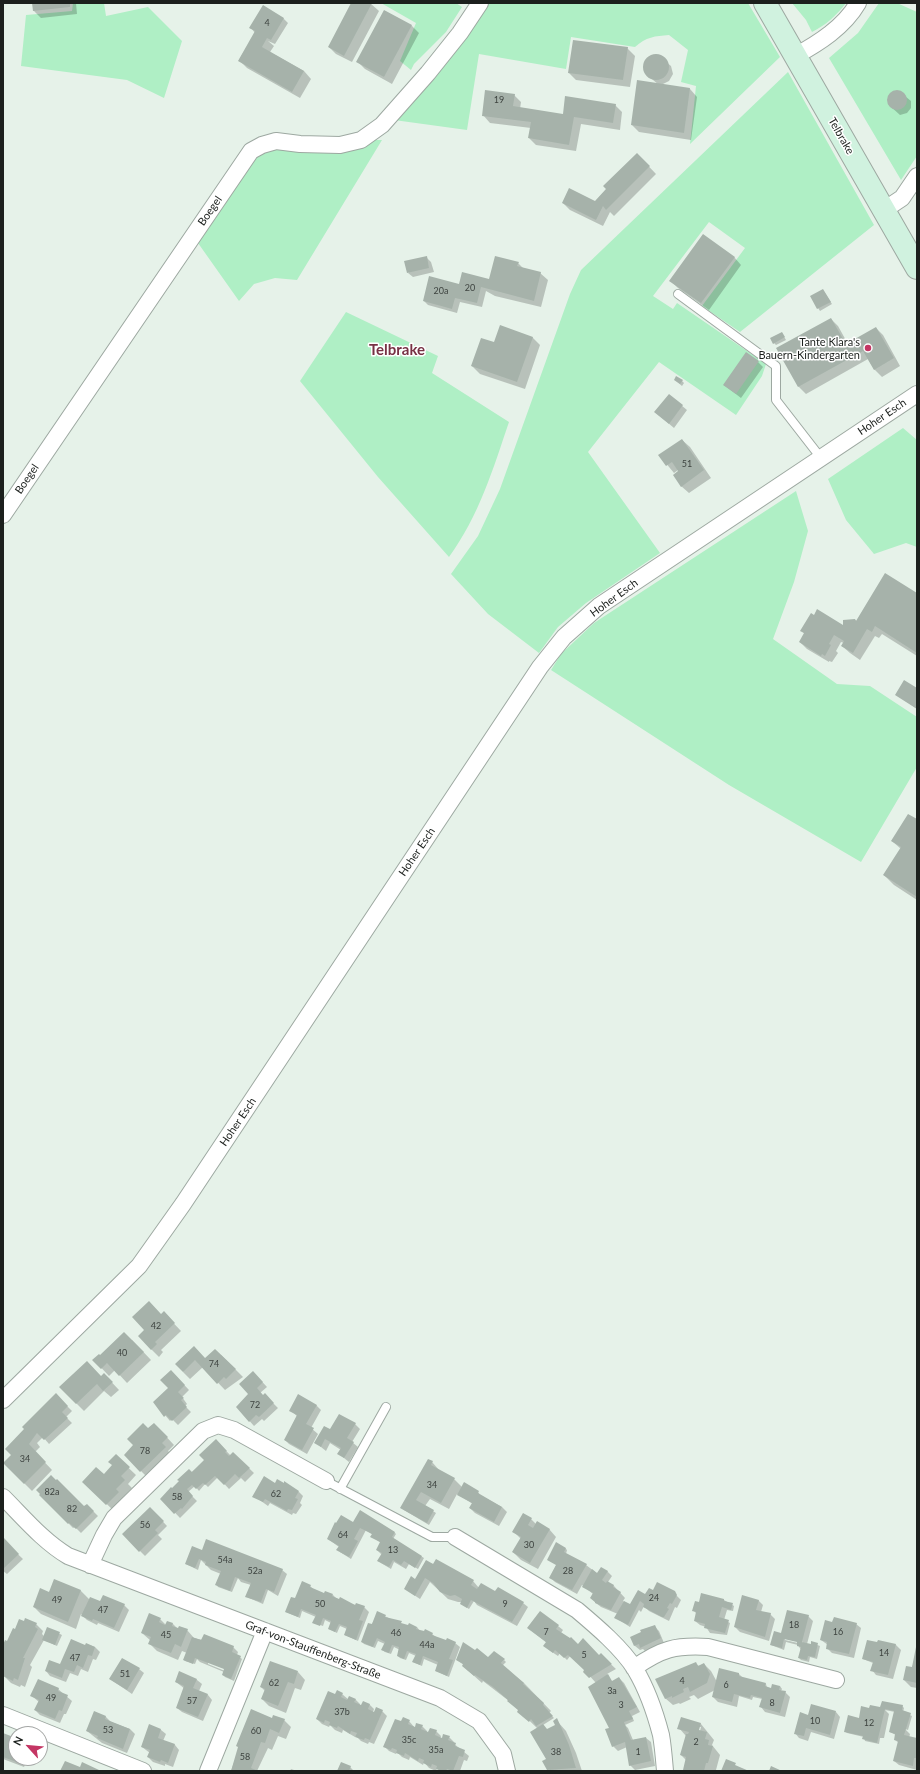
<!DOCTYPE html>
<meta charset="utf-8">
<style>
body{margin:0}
#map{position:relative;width:920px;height:1774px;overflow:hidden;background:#e6f2e9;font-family:Lato,sans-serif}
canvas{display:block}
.frame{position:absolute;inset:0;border:4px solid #1c201d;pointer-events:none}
.north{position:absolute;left:8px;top:1726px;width:40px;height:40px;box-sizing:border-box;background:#fff;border:1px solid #a4a6a5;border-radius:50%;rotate:297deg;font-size:11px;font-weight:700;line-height:16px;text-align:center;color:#1c201d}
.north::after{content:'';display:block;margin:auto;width:14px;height:18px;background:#c43664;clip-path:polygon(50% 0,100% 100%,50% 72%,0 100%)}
</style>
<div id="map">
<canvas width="920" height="1774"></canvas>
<div class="frame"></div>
<div class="north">N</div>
</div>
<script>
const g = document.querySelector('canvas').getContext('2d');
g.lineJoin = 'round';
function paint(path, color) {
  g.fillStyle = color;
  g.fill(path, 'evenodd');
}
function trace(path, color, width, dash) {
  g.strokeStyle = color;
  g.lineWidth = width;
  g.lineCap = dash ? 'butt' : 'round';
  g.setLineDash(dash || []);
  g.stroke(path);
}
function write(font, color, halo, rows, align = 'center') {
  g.font = font + ' Lato,sans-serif';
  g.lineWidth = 3;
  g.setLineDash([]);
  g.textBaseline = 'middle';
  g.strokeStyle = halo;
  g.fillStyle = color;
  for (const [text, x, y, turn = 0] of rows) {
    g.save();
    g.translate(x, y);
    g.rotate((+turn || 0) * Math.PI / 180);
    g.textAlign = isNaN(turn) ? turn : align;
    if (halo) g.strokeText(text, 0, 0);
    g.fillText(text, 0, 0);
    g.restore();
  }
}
const green = new Path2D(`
 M73,3H104L106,16L148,7L182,41L164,98L127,80L21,66L26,15L72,11Z
 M381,3H456L462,7L446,32L414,64L411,70L400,61L416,23Z
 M487,3H748L780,57L690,144L696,86L681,82L688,50L669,35C655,36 646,37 635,47L571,37L566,69L479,54L467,130L394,120Z
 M792,3H846C836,16 826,25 812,32L806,20Z
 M879,3H897L917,12V156L901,180L829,58L858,33Z
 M788,72L874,225L740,332L702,306L745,248L709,222L653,296L673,309L677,303L766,364L762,376L736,415L659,362L588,452L660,553L586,603L558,627L539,653L488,614L451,574L478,536L500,489L570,294L581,270Z
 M369,140H382L297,280L275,278L254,284L239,301L198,243V237L255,156L264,150Z
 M346,312L438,356L432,373L509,422C493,469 479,516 449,557L378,477L300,381Z
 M903,428L917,440V547L906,543L874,554L846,520L828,479Z
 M796,491L808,531L794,582L773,639L837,684L870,686L917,717V767L861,862L729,785L551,670L561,654L594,623Z`);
const shadow = new Path2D(`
 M33,3H76L77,14L41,18L34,11Z
 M352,3H370L379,11L352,62L336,54L329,47Z
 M385,11L412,26L419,33L392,84L365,69L358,62Z
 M283,18L288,23L275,44L268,41L274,46L270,52L304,71L311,79L300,98L247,68L239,60L255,33L251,28Z
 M627,48L635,56L630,87L576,80L569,73Z
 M655,56H659L671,66L673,74L669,81L661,85L690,89L697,97L691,140L639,132L632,125L659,85L646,74L644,68L648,58Z
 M893,92H900L911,101V108L907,113L900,115L889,105L888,97Z
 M514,95L521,102L520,109L564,115L615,105L622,112L620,130L581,124L576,151L536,145L529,138L531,128L490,123L483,115Z
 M637,154L656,174L614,216L610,212L603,226L570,210L563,203L595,202Z
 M426,257L431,262L434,272L413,277L408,273Z
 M734,257L741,265L709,310L678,288L671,281Z
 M518,263L524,269L540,273L548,280L541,307L495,296L486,291L482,307L460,302L457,313L428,305L424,301L460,286L490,280Z
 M823,290L832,304L820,311L811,297Z
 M831,319L838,326L848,344L876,328L883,335L900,366L882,377L874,369L868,359L806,394L799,387L778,349Z
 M782,333L786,340L776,345L774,343Z
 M532,337L540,345L525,389L480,374L472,366L495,344Z
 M758,362L763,367L741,398L724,385Z
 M675,380L682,381L684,383L682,386Z
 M669,395L687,410L674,428L655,412Z
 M682,440L690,447L711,478L689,493L681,486L678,470L674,473L660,456Z
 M917,595V656L882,634L879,638L875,636L860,660L850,653L842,646L844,643L841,642L836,651L838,653L832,662L829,661V662L807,649L800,642L805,634L802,631L844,627L855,620L857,621Z
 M917,689V709L896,694Z
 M917,821V900L894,885L884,875L901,849L892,841Z
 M164,1313L181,1331L161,1350L163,1352L159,1357L151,1349L162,1315Z
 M132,1340L151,1360L127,1383L115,1370L109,1376L94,1360Z
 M194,1347L205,1359L221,1355L243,1377L225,1390L203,1367L190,1379L183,1372Z
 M171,1371L189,1390L182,1397L187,1404L185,1406L191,1412L178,1425L172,1419L170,1421L154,1402L169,1388Z
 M253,1372L267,1387L260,1393L263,1396L265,1395L278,1408L264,1421L262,1419L254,1426L237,1407L249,1394Z
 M104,1374L119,1390L111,1397L104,1391L84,1411L61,1388L101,1377Z
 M56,1395L72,1411L66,1417L72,1423L49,1444L43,1437L37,1443L40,1447L35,1452L52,1470L32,1491L4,1463L12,1455L26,1429Z
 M316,1405L321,1410L311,1428L318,1434L307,1454L289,1444L285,1440L297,1416L291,1411Z
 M355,1424L360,1429L352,1442L358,1447L349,1462L339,1454L341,1450L330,1443L326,1451L316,1443L331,1430Z
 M148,1430L161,1431L174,1445L168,1451L172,1455L148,1478L125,1455Z
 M216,1440L231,1456L233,1453L254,1473L245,1482L241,1478L229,1489L218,1477L208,1487L205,1484L199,1491L195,1486L188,1492L197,1501L180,1518L162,1499L205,1460Z
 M116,1456L136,1475L128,1484L132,1488L123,1497L126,1499L114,1511L84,1482L104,1475L113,1465Z
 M432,1462L439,1470L454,1479L462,1487L478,1492L480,1495L502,1507L507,1512L499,1526L475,1513L470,1508L473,1504L457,1494L449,1509L430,1499L425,1506L436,1513L429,1525L404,1510L402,1508Z
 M275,1484L299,1492L303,1496L300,1503L302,1505L296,1514L293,1513L292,1515L270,1503L268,1506L254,1496Z
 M41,1495L84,1507L87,1505L98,1516L81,1533L75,1527L73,1528Z
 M150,1508L167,1526L158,1535L162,1539L145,1556L123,1534Z
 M360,1511L394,1532L396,1534L393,1539L424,1558L418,1569L409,1564L406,1569L394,1562L391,1569L381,1563L379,1561L382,1555L377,1550L381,1543L374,1538L373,1535L366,1530L351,1559L340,1552L339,1547L328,1539L357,1525Z
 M531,1519L536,1524L549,1529L556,1537L538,1569L521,1560L513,1552L521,1539L513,1531Z
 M3,1540L23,1559L7,1574L3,1571Z
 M565,1548L567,1550L566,1554L586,1565L598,1574L607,1571L612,1576L608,1582L614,1586L625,1598L623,1601L634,1608L631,1604L653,1591L676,1595L681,1600L677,1608L675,1607L669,1621L649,1611L644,1606L641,1612L639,1610L630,1627L616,1618L618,1614L601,1607L596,1603L591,1598L593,1594L582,1585L577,1594L555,1582L550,1577Z
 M203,1551L282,1570L287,1574L278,1596L268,1590L263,1604L249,1598L247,1596L251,1585L241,1582L238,1578L232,1592L218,1587L216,1584L221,1574L211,1570L201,1560L198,1570L186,1564Z
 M426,1561L473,1581L479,1588L523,1603L528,1607L517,1626L477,1605L474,1601L469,1609L461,1604L462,1602H458L448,1599L430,1582L420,1599L405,1589L415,1580Z
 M55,1580L81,1591L90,1600L124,1605L129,1610L119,1632L98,1623L97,1625L87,1620L81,1614L76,1629L41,1614L34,1607L49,1593Z
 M310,1586L314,1590L325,1594L333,1595L336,1598L340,1600L341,1598L351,1604L364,1607L369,1612L358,1641L345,1635L347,1629L340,1626L337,1633L329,1629L331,1623L325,1620L323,1626L315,1623L316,1617L302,1611L300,1618L286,1612L296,1600Z
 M724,1600L734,1606L733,1611L727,1610L724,1620L730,1623L727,1635L710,1633L706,1627L700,1625L695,1621L697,1614L694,1611Z
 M758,1600L763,1605L761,1612L770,1614L775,1619L769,1641L740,1632L735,1627Z
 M540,1612L558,1626L563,1630L561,1633L578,1645L600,1656L601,1655L616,1669L607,1674L612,1682L619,1678L624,1683L640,1712L632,1716L634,1721L625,1725L628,1728L633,1740L646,1738L651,1742L655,1766L635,1770L630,1765L627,1747L618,1751L613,1746L611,1728L596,1683L571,1655L567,1660L560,1653L558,1656L549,1650L547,1643L528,1628Z
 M378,1613L408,1627H417L420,1631L432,1634L436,1637L447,1642L455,1643L460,1647L449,1677L436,1671L438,1665L424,1659L422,1666L413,1662L416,1656L409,1653L406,1660L400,1658L398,1656L400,1650L394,1647L391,1654L385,1652L382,1650L385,1644L378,1641L375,1648L364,1644L362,1642Z
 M808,1616L813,1621L807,1644L811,1645L812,1643L820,1646L817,1659L810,1657L809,1662L801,1660L799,1658L801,1650L798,1645L786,1642L784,1650L771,1645L782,1634ZM785,1638L803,1642L802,1644L785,1640Z
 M160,1619L166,1625L168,1622L173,1624L179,1630H187L194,1638L233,1647L238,1652L237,1655L242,1659L234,1681L225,1677L223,1675L224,1672L200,1662L197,1659L195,1664L185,1661L184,1660L187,1653L182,1651L178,1660L157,1651L150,1644L151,1641L142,1633ZM208,1662L225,1669V1671L208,1664Z
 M36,1624L43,1631L42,1634L45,1637L48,1628L62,1635L57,1646L44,1640L30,1665L32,1667L25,1687L21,1685L20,1687L11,1683L3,1675V1647L8,1642Z
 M856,1624L861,1628L854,1658L832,1653L827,1648L828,1645L821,1640Z
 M654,1626L659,1631L664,1643L646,1652L643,1649L640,1650L635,1646L632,1638Z
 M879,1641L896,1645L901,1650L893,1679L876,1675L872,1670L873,1663L863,1659Z
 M87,1644L95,1647L100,1652L96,1660L93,1659L88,1672L81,1669L78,1676L70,1673L66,1682L50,1676L46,1671L61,1665L86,1647Z
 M917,1649V1688L911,1687L904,1680L912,1668Z
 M457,1660L498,1665L504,1660L506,1662L502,1666L524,1683L551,1711L549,1713L554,1718L543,1725L548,1734L558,1722L566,1731L576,1753L582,1771H550L537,1728L509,1701L483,1681L482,1683L463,1666L464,1665Z
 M695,1663L699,1666L704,1664L711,1671L717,1682L739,1674L743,1678L766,1684L767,1688L772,1689L780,1686L782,1689L781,1691L785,1692L790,1697L785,1717L765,1712L761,1707L762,1699L753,1697L752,1700L739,1696L737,1707L718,1702L713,1697L715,1690L698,1699L694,1695L689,1697L691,1699L680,1704L679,1703L673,1705L665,1698Z
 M139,1669L144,1673L132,1694L110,1679Z
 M298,1672L305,1680L301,1690L295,1688L286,1713L269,1706L262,1699L265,1691L261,1687Z
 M180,1673L197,1680L202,1684L199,1691L208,1695L212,1700L203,1721L182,1712L177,1708L185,1689L176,1682Z
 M58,1689L72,1701L66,1714H64L60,1723L40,1715L35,1710L39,1702L32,1696Z
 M342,1694L349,1700L355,1699L360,1704V1706L369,1704L374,1709L373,1712L382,1711L387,1716L374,1744L369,1742L368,1744L361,1741L356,1736L355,1737L343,1730L342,1733L335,1730L330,1725L329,1727L322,1724L317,1719L335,1695Z
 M902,1706L904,1708L903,1712L912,1716L908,1730L905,1729L910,1734L909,1738L917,1739V1770L899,1765L894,1761L899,1743L895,1740L896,1735L890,1732L895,1712L885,1710L889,1714L884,1738H880L879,1744L865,1741L864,1737L847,1733L845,1731L870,1709Z
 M95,1712L106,1717L111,1722L130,1729L135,1734L127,1753L102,1743L87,1731Z
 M836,1712L840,1717L834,1739L811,1732L808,1741L799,1738L795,1733Z
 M273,1719L284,1720L291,1727L286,1739L278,1736L272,1750L268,1748L257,1771H231L239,1748Z
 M409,1721L415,1728L417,1724L422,1726L427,1731V1732L436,1731L441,1736L440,1739L449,1737L454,1742L453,1743L469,1756L467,1761L464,1760L460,1771H440L437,1768L436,1771L429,1768L424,1762L423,1765L410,1757L409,1760L402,1757L397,1752L396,1754L389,1751L385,1747L402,1723Z
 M701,1724L714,1740L712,1745L720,1755L716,1770L685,1771L684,1770L686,1760L681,1755L686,1736L679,1728ZM699,1727H701L699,1735Z
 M150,1726L161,1730L166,1734L163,1741L175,1745L179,1750L173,1767L165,1764V1766L153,1762L148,1757L150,1753L142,1747Z
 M3,1734L16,1739V1758H28L24,1767L3,1759Z
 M350,1767L354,1771H338Z
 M291,1769L297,1771H290Z`);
const building = new Path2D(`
 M32,3H70V7L33,11Z
 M351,3H372L344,56L328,47Z
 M263,5L284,18L271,40L267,38L262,47L304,71L292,92L238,61L255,31L249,28Z
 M384,10L412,25L384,77L356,62Z
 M573,40L628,47L623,80L568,73Z
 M643 67a13 13 0 1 1 26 0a13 13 0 1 1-26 0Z
 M637,80L690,88L684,133L631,125Z
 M485,90L515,94L513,106L563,114L565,96L616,104L613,123L574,117L569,145L528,138L531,122L482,116Z
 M887 100a10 10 0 1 1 20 0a10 10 0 1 1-20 0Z
 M637,153L650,166L606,210L603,206L596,220L562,203L569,188L595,201L606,189L603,186Z
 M703,234L735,257L701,303L669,281Z
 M427,256L429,268L407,273L404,261Z
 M495,256L519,262L517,266L541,272L534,301L481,287L477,303L455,298L452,309L423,301L429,276L459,284L462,272L489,279Z
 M823,289L831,302L817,309L810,296Z
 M831,318L846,344L876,327L894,358L874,370L863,351L798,387L776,348Z
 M500,325L533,337L517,382L471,366L481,338L494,342Z
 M782,332L785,337L773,344L770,338Z
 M746,352L759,361L736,394L723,385Z
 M676,376L683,380L680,384L674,380Z
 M669,394L683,405L669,424L654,412Z
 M682,439L704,470L681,487L673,475L678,471L672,462L666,466L658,455Z
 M885,573L917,593V653L875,626L872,632L867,629L853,653L841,646L844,641L834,635L829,644L831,645L825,656L822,654L821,656L799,642L804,633L800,631L811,613L814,615L817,609L843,625V620L855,619L856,621Z
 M904,680L917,688V709L895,695Z
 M908,814L917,819V897L883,875L901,847L891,841Z
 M149,1301L161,1314L164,1311L175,1323L155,1342L157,1344L151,1350L138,1336L144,1330L132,1317Z
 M124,1332L144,1352L119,1376L107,1363L101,1369L92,1360L99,1354L100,1355Z
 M194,1346L205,1358L215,1349L236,1369L226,1379L224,1377L217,1384L195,1360L183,1372L175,1364Z
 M87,1361L101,1376L104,1373L113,1382L103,1391L97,1384L76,1404L59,1387Z
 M171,1370L185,1385L178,1392L184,1398L181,1400L187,1407L172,1421L166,1415L164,1417L153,1402L168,1388L160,1380Z
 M253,1371L263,1382L257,1388L263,1395L265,1393L274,1403L259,1417L256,1415L249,1422L236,1407L248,1394L239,1384Z
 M56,1393L68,1406L62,1412L68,1418L44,1440L37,1433L29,1444L46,1462L24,1484L3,1463L11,1455L5,1449L24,1429L22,1427Z
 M298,1394L317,1405L306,1424L314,1428L302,1450L284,1440L297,1415L289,1411Z
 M339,1414L356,1423L347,1438L354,1442L344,1458L337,1454L341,1448L325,1439L321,1447L314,1443L324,1426L330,1429Z
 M143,1423L148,1428L154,1423L168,1437L162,1443L166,1447L140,1472L124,1455L133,1445L127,1439Z
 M216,1439L227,1451L225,1452L229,1456L233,1452L250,1468L239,1478L235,1474L224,1485L215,1476L205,1485L203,1483L196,1489L192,1485L187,1489L193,1496L182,1509L181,1508L174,1514L160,1499L171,1487L172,1488L179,1481L177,1480L189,1469L192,1472L204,1460L199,1455Z
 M116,1454L130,1467L121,1476L125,1480L116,1489L119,1492L106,1505L82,1482L96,1467L104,1474L112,1465L108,1462Z
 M428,1459L433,1461L431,1465L455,1478L441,1503L421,1492L416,1500L434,1510L427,1523L400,1508Z
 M51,1475L56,1480L57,1479L84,1506L87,1504L94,1511L76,1529L69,1523L68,1524L39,1495L40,1494L36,1490Z
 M264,1476L275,1483L277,1479L284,1483V1481L299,1491L295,1498L298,1499L292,1510L288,1509L287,1511L265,1499L263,1502L252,1497Z
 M464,1482L479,1491L478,1493L502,1507L494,1522L469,1508L472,1503L457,1495Z
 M150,1507L164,1521L155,1530L158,1533L139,1552L122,1534Z
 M360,1510L395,1532L392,1537L422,1556L415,1568L404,1561L401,1565L393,1560L389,1567L377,1561L382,1553L376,1550L380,1542L370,1537L372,1534L360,1528L354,1539L358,1541L349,1557L336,1550L339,1546L327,1539L335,1522L336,1523L341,1515L353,1522Z
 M523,1513L532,1518L528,1525L533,1528L537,1521L550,1529L530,1563L512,1552L521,1537L512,1532Z
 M4,1538L19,1554L3,1569V1539Z
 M206,1539L283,1569L274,1592L266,1589L261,1602L245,1597L251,1583L235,1577L230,1591L215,1585L221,1571L205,1565L206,1562L199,1559L195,1568L185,1564L192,1546L202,1550Z
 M556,1542L566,1548L564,1552L587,1564L572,1590L549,1578L556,1565L547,1560Z
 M436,1559L474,1580L471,1585L477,1589L481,1583L495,1591L498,1587L524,1602L512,1622L471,1600L467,1608L460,1604L462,1599L455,1595L450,1596L440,1592L433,1583L425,1578L415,1596L404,1589L411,1576L415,1579L426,1560L433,1564Z
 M601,1567L608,1571L602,1580L606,1583L607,1581L614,1585L613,1587L621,1592L611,1610L595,1603V1602L590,1598L593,1593L582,1587L592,1569L597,1573Z
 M54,1579L81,1590L68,1622L33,1607L40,1588L49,1592Z
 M302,1581L311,1585L310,1587L324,1593L325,1591L333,1594L332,1596L339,1599L340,1597L355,1605L356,1603L365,1606L359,1620L363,1621L356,1640L344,1635L347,1627L339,1624L335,1632L328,1629L331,1621L323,1618L320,1626L312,1623L316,1615L301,1609L298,1617L285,1612L291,1597L295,1598Z
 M657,1582L675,1591L677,1595L672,1604L670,1603L667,1608L669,1609L664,1617H662L643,1607L644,1604L640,1601L628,1625L614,1618L624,1601L630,1604L638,1590L645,1594L649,1588L653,1590Z
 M701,1593L724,1599V1601L733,1603L731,1610L722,1607L719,1617L729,1620L725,1633L704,1628L705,1624L694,1621L696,1612L692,1611L695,1601L699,1602Z
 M103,1595L125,1604L114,1628L93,1619L92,1621L81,1616L90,1597L100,1601Z
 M742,1595L759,1600L756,1610L771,1613L765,1637L734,1627Z
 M787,1610L809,1615L802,1642L811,1644V1641L818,1643L815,1657L808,1656L807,1660L798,1658L801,1647L797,1646V1642L784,1639L782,1648L770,1645L774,1631L781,1633Z
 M377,1611L386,1615L385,1617L402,1621L401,1623L408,1625L409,1623L417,1627L416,1629L424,1631L425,1629L433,1633L432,1635L446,1640L447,1638L456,1642L449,1659L453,1660L447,1676L435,1671L438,1662L423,1656L420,1665L412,1662L416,1654L407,1651L404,1659L397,1656L399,1647L392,1645L389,1653L381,1650L385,1642L377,1638L373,1647L361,1642L368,1623L372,1624Z
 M540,1611L559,1625L556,1629L570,1638L571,1637L578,1644L583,1638L599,1655L601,1653L612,1664L589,1678L583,1672L584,1670L568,1655L564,1658L555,1650L553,1653L543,1646L546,1642L527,1628Z
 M149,1613L161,1618L159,1622L165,1625L167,1621L173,1623L172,1626L178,1628L179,1626L188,1629L181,1647L175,1644L171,1653L148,1644L151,1637L141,1633Z
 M834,1617L857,1623L849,1654L826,1649L827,1642L820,1640L825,1620L832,1622Z
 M25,1618L37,1623L35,1627L38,1629L23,1658H25L18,1680L14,1678L13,1681L3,1676V1645L5,1640L7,1641L13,1628L15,1629L19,1619L24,1621Z
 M655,1625L661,1638L640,1648L639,1644L634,1646L630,1637L641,1632L640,1630Z
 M47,1627L60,1632L55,1645L42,1640Z
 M204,1634L234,1646L232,1652L241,1656L231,1679L222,1675L224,1669L195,1658L193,1664L183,1660L192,1637L201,1640Z
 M71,1639L85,1645L86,1643L95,1647L92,1656L88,1655L83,1668L77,1665L74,1672L65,1669L62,1678L45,1671L49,1660L60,1664Z
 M867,1640L877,1642L878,1640L896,1644L888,1675L870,1671L873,1662L862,1659Z
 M463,1642L475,1650L477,1648L488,1657L494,1651L505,1659L501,1663L524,1683L523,1684L544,1703L543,1705L553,1716L536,1726L531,1719L529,1722L517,1712L518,1710L507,1701L508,1700L493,1687L475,1675L474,1676L462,1666L463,1664L456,1660Z
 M916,1647H917V1683L903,1680L906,1666L912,1667Z
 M122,1658L140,1668L127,1690L109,1679Z
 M270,1661L298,1671L294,1684L288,1682L278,1706L261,1699L265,1689L260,1687Z
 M696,1662L698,1666L704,1663L710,1674L707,1683L690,1692L688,1687L683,1689L684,1692L672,1698V1696L665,1699L655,1679Z
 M719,1668L739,1673V1676L766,1683L765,1686L771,1688L772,1684L780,1686L779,1690L786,1691L780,1713L759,1707L762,1698L751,1695L750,1698L734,1694L732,1702L712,1697Z
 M179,1671L197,1679L193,1688L208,1694L198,1717L176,1708L184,1686L175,1682Z
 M608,1674L612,1681L619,1677L637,1707L629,1711L633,1719L624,1722L631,1740L646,1737L651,1761L629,1766L625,1742L612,1747L605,1729L609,1728L588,1687Z
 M38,1679L59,1688L58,1691L68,1695L62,1711L59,1710L55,1719L34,1710L39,1700L30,1696Z
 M337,1690L343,1693L341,1697L347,1700L349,1696L356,1699L354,1702L361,1705L363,1701L370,1704L368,1709L374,1712L376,1707L383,1710L370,1740L365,1738L364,1740L355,1737L357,1733L351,1731L350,1734L338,1726L337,1728L329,1725L330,1722L325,1720L324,1723L316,1719L328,1691L335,1694Z
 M882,1701L903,1705L902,1710L911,1713L904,1735L917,1738V1758H914L913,1766L893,1761L898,1741L894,1740L895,1734L889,1732L894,1711L885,1709L877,1743L862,1739L863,1736L844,1732L848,1715L859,1718L861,1706L869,1708L870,1705L880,1707Z
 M811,1704L836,1711L830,1735L806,1728L804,1736L794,1734L800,1712L808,1715Z
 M251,1709L272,1718L273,1715L285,1719L279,1733L270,1729L265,1743L261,1742L251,1768L258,1771H231L238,1747L236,1746Z
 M94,1711L106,1716L105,1719L130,1729L123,1749L97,1738L98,1736L86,1731Z
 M403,1717L410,1720L408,1724L415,1727L416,1723L423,1725L421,1729L428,1732L430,1728L437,1730L435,1735L442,1738L443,1734L450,1736L448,1740L456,1743L455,1746L465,1750L463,1757L459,1756L453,1771L447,1769L446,1771H442L436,1769L437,1766L432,1764L431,1767L423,1763L424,1760L419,1758L418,1761L405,1753L404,1756L396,1753L397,1750L392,1748L391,1750L383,1747L395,1719L401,1721Z
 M681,1717L701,1723L699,1730L707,1732L705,1739L709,1740L708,1745L713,1746L708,1763H706L704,1771L683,1770L686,1757L680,1755L686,1734H688L689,1732L677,1729Z
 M557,1718L569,1745L576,1768L547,1770L542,1761L546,1759L530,1732L543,1724L547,1729L555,1725L553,1721Z
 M149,1724L161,1729L158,1738L175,1744L168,1763L161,1760L160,1762L147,1757L150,1750L141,1747Z
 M3,1733L16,1738V1758H21L19,1763L3,1757Z
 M726,1759L736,1763L735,1765L749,1771H721Z
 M65,1761L80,1767L82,1762L99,1770L98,1771H60Z
 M341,1762L351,1766L349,1771H337Z
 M771,1766L782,1771H769Z`);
const lane = new Path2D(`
 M678,294L776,366V400L821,458
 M326,1481L432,1537H455
 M340,1489L386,1407`);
const street = new Path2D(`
 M795,56C819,43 844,27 858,3
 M884,210L902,198L917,176
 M3,515L251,151L262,145L276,141L300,144L340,145L361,140L382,125L428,73L460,33L480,3
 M3,1400L139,1266L183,1204L540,667L564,637L599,606L917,394
 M3,1497C24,1518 43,1541 68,1556L440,1698L479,1721L503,1754L507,1771
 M455,1537L577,1610C596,1626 622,1648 635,1669C647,1689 655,1712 661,1735C663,1746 664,1759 665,1771
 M90,1565L104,1535L114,1518L203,1431L218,1425L234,1430L326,1481
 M634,1668C661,1649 675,1645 708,1647L836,1680
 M3,1715L143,1771
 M208,1771L265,1631`);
const secondary = new Path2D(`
 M765,3L917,268`);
const markers = [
 [868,348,4,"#c43664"]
];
const numberNames = [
 ["4",267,23],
 ["19",499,100],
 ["20",470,288],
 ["20a",441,291],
 ["51",687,464],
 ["42",156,1326],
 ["40",122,1353],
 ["74",214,1364],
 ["72",255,1405],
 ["78",145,1451],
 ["34",25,1459],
 ["34",432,1485],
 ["82a",52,1492],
 ["62",276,1494],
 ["58",177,1497],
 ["82",72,1509],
 ["56",145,1525],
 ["64",343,1535],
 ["30",529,1545],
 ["13",393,1550],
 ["54a",225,1560],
 ["52a",255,1571],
 ["28",568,1571],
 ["24",654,1598],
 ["49",57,1600],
 ["50",320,1604],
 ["9",505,1604],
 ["47",103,1610],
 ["18",794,1625],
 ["7",546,1632],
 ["16",838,1632],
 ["46",396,1633],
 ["45",166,1635],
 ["44a",427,1645],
 ["14",884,1653],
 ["5",584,1655],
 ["47",75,1658],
 ["51",125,1674],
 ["4",682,1681],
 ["62",274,1683],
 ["6",726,1685],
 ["3a",612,1691],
 ["49",51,1698],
 ["57",192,1701],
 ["8",772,1703],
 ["3",621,1705],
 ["37b",342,1712],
 ["10",815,1721],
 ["12",869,1723],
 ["53",108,1730],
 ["60",256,1731],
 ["35c",409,1740],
 ["2",696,1742],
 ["35a",436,1750],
 ["38",556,1752],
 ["1",638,1752],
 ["58",245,1757]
];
const streetNames = [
 ["Telbrake",841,136,60],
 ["Boegel",210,211,-55],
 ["Hoher Esch",882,417,-34],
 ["Boegel",27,479,-56],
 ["Hoher Esch",614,598,-36],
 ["Hoher Esch",417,852,-56],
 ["Hoher Esch",238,1122,-56],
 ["Graf-von-Stauffenberg-Straße",313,1650,21]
];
const poiNames = [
 ["Tante Klara's",860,342],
 ["Bauern-Kindergarten",860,355]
];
const districtNames = [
 ["Telbrake",397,350]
];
paint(green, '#afefc5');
paint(shadow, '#0003');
paint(building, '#a6b2aa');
trace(lane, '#9da8a1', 10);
trace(street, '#9da8a1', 18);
trace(secondary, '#9da8a1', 24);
trace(lane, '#fff', 8);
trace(street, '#fff', 16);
trace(secondary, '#d0f2df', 22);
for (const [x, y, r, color] of markers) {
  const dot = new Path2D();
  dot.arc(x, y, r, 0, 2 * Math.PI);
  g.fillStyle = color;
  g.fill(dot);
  trace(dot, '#fff', 1.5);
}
write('9px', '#3e4440', null, numberNames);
write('11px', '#1c201d', '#fff', streetNames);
write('11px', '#1c201d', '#fff', poiNames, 'right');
write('bold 15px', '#773144', '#fff', districtNames);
</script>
